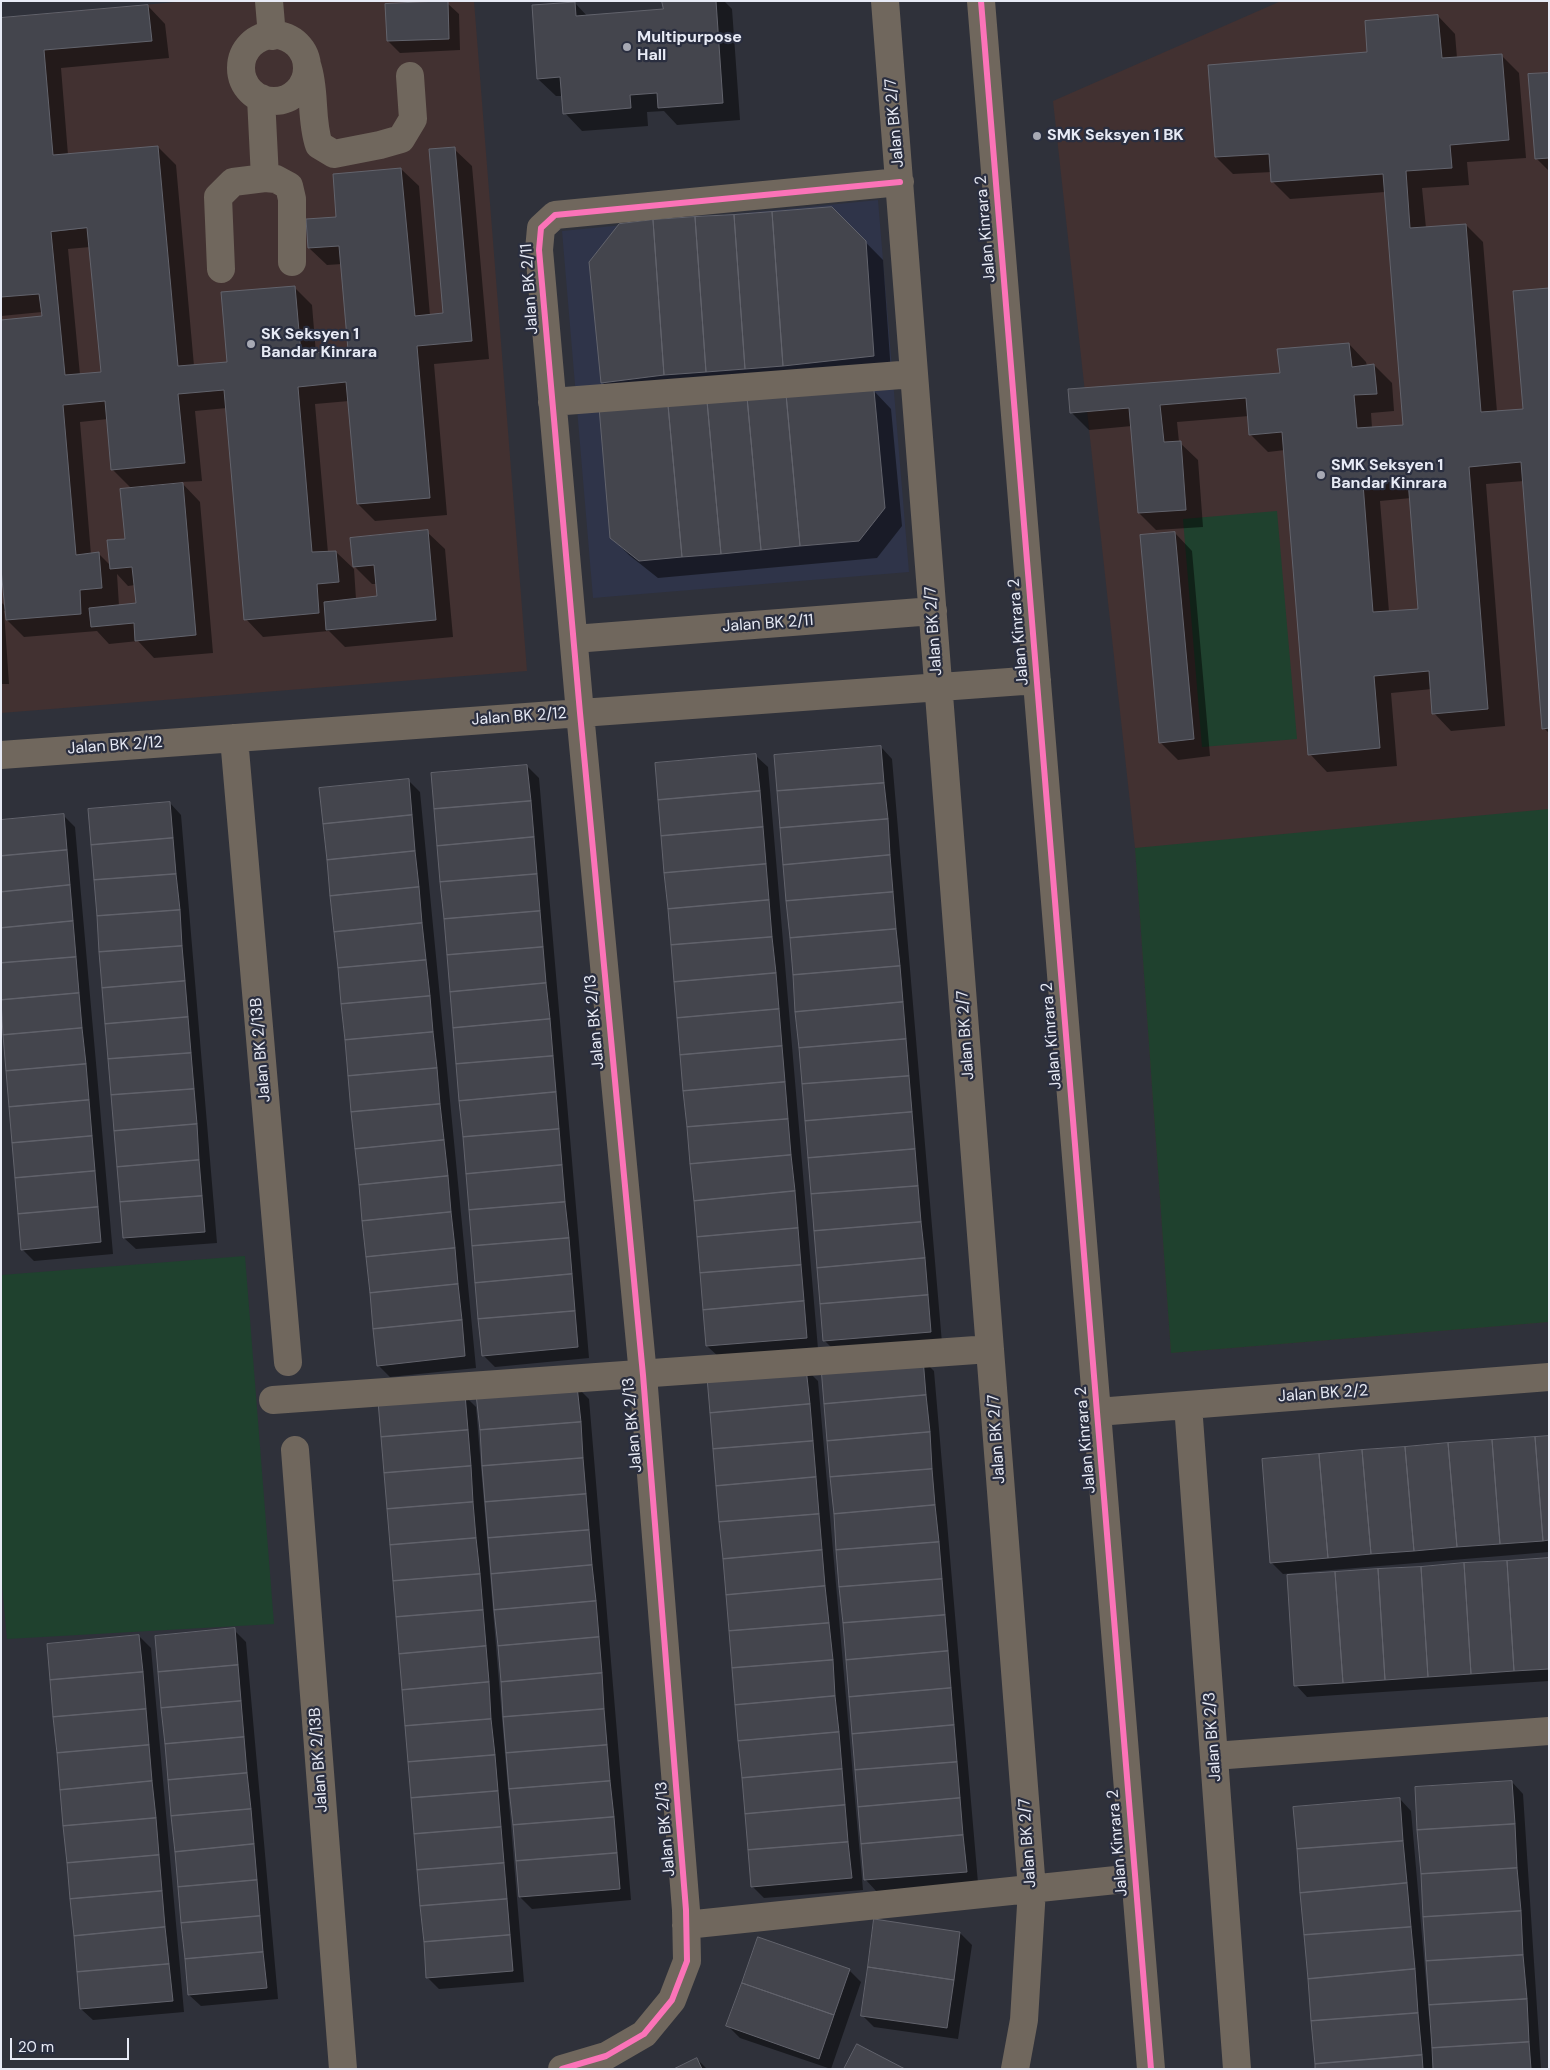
<!DOCTYPE html>
<style>
body{margin:0}
#map{position:relative;width:1550px;height:2070px;overflow:hidden;background:#2f313a;font-family:"DM Sans",sans-serif}
canvas{display:block}
.frame{position:absolute;inset:0;border:2px solid #e7eaf5;pointer-events:none}
.scale{position:absolute;left:10px;top:2038px;width:119px;height:22px;box-sizing:border-box;border:2px solid #e7eaf5;border-top:0;padding-left:6px;font-size:15px;line-height:18px;white-space:nowrap;color:#e7eaf5;-webkit-text-stroke:4px #2a2e3f;paint-order:stroke}
</style>
<div id="map">
<canvas width="1550" height="2070"></canvas>
<div class="frame"></div>
<div class="scale">20 m</div>
</div>
<script>
const g = document.querySelector('canvas').getContext('2d');
g.lineJoin = 'round';
function paint(path, color) {
  g.fillStyle = color;
  g.fill(path, 'evenodd');
}
function trace(path, color, width, dash) {
  g.strokeStyle = color;
  g.lineWidth = width;
  g.lineCap = dash ? 'butt' : 'round';
  g.setLineDash(dash || []);
  g.stroke(path);
}
function write(font, color, halo, rows, align = 'center') {
  g.font = font + ' "DM Sans",sans-serif';
  g.lineWidth = 4.5;
  g.setLineDash([]);
  g.textBaseline = 'middle';
  g.strokeStyle = halo;
  g.fillStyle = color;
  for (const [text, x, y, turn = 0] of rows) {
    g.save();
    g.translate(x, y);
    g.rotate((+turn || 0) * Math.PI / 180);
    g.textAlign = isNaN(turn) ? turn : align;
    if (halo) g.strokeText(text, 0, 0);
    g.fillText(text, 0, 0);
    g.restore();
  }
}
const built = new Path2D(`
 M878,200L909,572L593,598L562,231Z`);
const education = new Path2D(`
 M187,1H474L527,671L1,713V18Z
 M1281,1H1549V1322L1171,1353L1135,848L1053,101Z`);
const green = new Path2D(`
 M1277,511L1297,739L1202,747L1183,519Z
 M1549,809V1322L1171,1353L1135,848Z
 M245,1256L274,1624L7,1639L1,1575V1275Z`);
const shadow = new Path2D(`
 M663,1H724L732,9L740,120L677,125L664,111L647,112L648,126L582,131L565,113L563,96H556L538,79L575,3L588,17L664,10Z
 M447,3L459,14L460,50L400,53L388,41Z
 M148,6L165,24L169,58L61,68L68,155L158,147L176,165L194,366L228,363L294,287L312,305L316,354L350,352L342,264L327,265L309,248L338,218L401,169L419,186L430,316L444,314L454,149L472,166L489,359L434,364L447,515L375,521L358,504L349,401L315,404L328,553L336,552L354,569L356,599L378,597L377,584H372L355,567L427,532L445,549L453,637L345,647L329,631L263,637L246,619L227,408L195,411L202,481L181,482L200,502L213,653L154,658L138,641L109,644L97,631L24,637L7,620L6,611H4L9,684H1V602L6,607L43,318L42,312L1,316V19ZM90,247L102,373L80,375L68,249ZM108,419L112,469L132,489L126,540L110,565L99,554L91,555L80,422ZM117,574L128,586L135,585L137,605L119,606Z
 M1438,16L1455,34L1457,58L1501,55L1519,73L1526,158L1467,162L1469,185L1422,188L1426,228L1466,225L1483,242L1497,412L1524,410L1549,289V733L1544,728L1524,481L1486,484L1505,726L1451,731L1434,713L1432,689L1391,693L1397,766L1327,772L1310,754L1285,450L1268,452L1250,434L1249,416L1177,422L1179,442L1198,460L1203,527L1156,530L1139,513L1132,426L1089,430L1071,412L1281,374L1349,344L1366,362L1367,366L1374,365L1392,383L1394,411L1371,413L1372,428L1405,426L1385,192L1290,199L1272,181V172L1233,174L1216,157L1369,53ZM1411,498L1419,610L1389,612L1380,501Z
 M1549,74V171L1536,158Z
 M832,208L883,260L891,373L620,400L602,382Z
 M874,391L891,409L902,526L877,558L658,578L629,555L611,537Z
 M1175,533L1192,551L1210,756L1178,760L1160,742Z
 M881,747L892,759L942,1343L836,1352L825,1341Z
 M756,756L768,767L818,1349L719,1357L707,1346Z
 M527,766L539,778L589,1358L495,1367L483,1355Z
 M408,780L420,792L476,1368L390,1377L378,1365Z
 M170,803L181,815L217,1243L136,1249L124,1238Z
 M63,815L75,827L113,1254L34,1261L22,1249L1,1009V821Z
 M923,1360L934,1371L978,1883L877,1892L866,1880Z
 M806,1369L818,1381L863,1890L764,1898L752,1886Z
 M577,1387L589,1399L631,1900L532,1909L520,1897L478,1395Z
 M464,1395L476,1407L524,1982L439,1989L427,1977Z
 M1549,1437V1552L1283,1574L1271,1562Z
 M1549,1559V1681L1307,1697L1296,1685Z
 M234,1630L246,1642L278,1999L201,2006L189,1995Z
 M139,1636L151,1648L184,2012L93,2020L81,2009Z
 M1512,1782L1523,1794L1541,2069H1317L1400,1799L1411,1811L1429,2016L1431,2015Z
 M960,1933L972,1945L958,2039L874,2027L862,2015Z
 M849,1970L861,1982L831,2069L740,2038L728,2026Z
 M697,2059L707,2069H677Z`);
const building = new Path2D(`
 M448,1L449,39L387,41L385,4Z
 M662,1H716L723,103L658,108L657,93L630,95L631,108L563,114L560,77L537,79L532,5L575,2L576,16L663,9Z
 M148,5L152,41L44,50L53,155L158,146L178,366L227,362L221,292L295,286L301,354L348,350L339,246L308,248L306,219L336,217L333,174L401,168L415,316L443,313L429,149L455,147L472,341L417,346L430,498L357,504L346,382L298,387L312,552L336,551L339,582L317,584L319,613L244,620L224,390L178,394L185,463L111,470L105,401L63,405L76,555L99,552L102,588L80,590L81,614L6,620L1,569V320L42,316L39,294L1,297V18ZM87,228L101,372L65,375L51,232Z
 M1438,15L1442,58L1502,54L1509,140L1450,145L1452,168L1406,171L1410,228L1466,224L1481,412L1523,409L1513,291L1549,288V728L1542,729L1521,462L1469,467L1488,709L1432,714L1429,671L1374,676L1380,748L1308,755L1282,432L1249,435L1246,398L1160,405L1164,442L1181,441L1186,510L1138,513L1129,408L1070,413L1068,389L1280,373L1277,349L1349,343L1352,367L1374,364L1377,394L1354,395L1357,428L1403,425L1383,174L1271,182L1269,154L1215,157L1208,65L1367,52L1365,21ZM1408,480L1418,609L1373,612L1363,484Z
 M1549,73V158L1535,159L1528,74Z
 M832,207L866,241L874,356L783,366L772,212Z
 M772,212L783,366L745,369L734,215Z
 M734,215L745,369L706,372L695,217Z
 M695,217L706,372L664,375L653,220Z
 M653,220L664,375L601,383L589,262L619,224Z
 M874,390L885,508L859,541L800,546L786,394Z
 M786,394L800,546L761,550L747,397Z
 M747,397L761,550L721,554L707,401Z
 M707,401L721,554L682,557L668,405Z
 M668,405L682,557L639,561L610,538L599,407Z
 M183,483L196,635L135,641L134,623L91,627L89,608L136,603L132,567L110,569L107,540L125,539L120,489Z
 M428,530L436,620L326,630L324,602L377,596L374,565L353,567L350,538Z
 M1175,532L1194,739L1159,743L1140,535Z
 M881,746L884,783L777,791L774,755Z
 M756,754L760,791L658,800L655,763Z
 M527,765L531,801L434,809L431,773Z
 M409,779L412,815L323,824L319,788Z
 M884,783L888,819L780,828L777,791Z
 M760,791L763,827L661,836L658,800Z
 M531,801L534,837L437,846L434,809Z
 M170,802L173,838L91,845L88,809Z
 M64,814L67,850L1,856V820Z
 M412,815L415,851L327,860L323,824Z
 M888,819L890,855L783,865L780,828Z
 M763,827L766,864L664,873L661,836Z
 M534,837L537,874L440,882L437,846Z
 M173,838L176,874L94,880L91,845Z
 M67,850L70,885L1,892V856Z
 M415,851L419,887L330,896L327,860Z
 M890,855L893,892L786,901L783,865Z
 M766,864L769,900L668,909L664,873Z
 M176,874L180,910L97,916L94,880Z
 M537,874L540,911L444,919L440,882Z
 M70,885L73,921L1,928V892Z
 M419,887L422,923L334,932L330,896Z
 M893,892L896,929L790,938L786,901Z
 M769,900L772,937L671,945L668,909Z
 M180,910L182,946L99,952L97,916Z
 M540,911L543,947L447,955L444,919Z
 M73,921L76,957L1,963V928Z
 M422,923L426,960L338,968L334,932Z
 M896,929L900,966L793,975L790,938Z
 M772,937L776,973L674,982L671,945Z
 M182,946L185,981L102,988L99,952Z
 M543,947L546,983L450,992L447,955Z
 M76,957L79,993L1,1000V963Z
 M426,960L430,996L341,1004L338,968Z
 M900,966L903,1002L795,1012L793,975Z
 M776,973L779,1009L677,1018L674,982Z
 M185,981L188,1017L105,1024L102,988Z
 M546,983L550,1019L453,1028L450,992Z
 M79,993L82,1028L3,1035L1,1000Z
 M430,996L433,1032L345,1040L341,1004Z
 M903,1002L906,1039L799,1048L795,1012Z
 M779,1009L782,1046L680,1055L677,1018Z
 M188,1017L191,1053L108,1059L105,1024Z
 M550,1019L553,1056L456,1064L453,1028Z
 M82,1028L86,1064L6,1071L3,1035Z
 M433,1032L437,1068L348,1076L345,1040Z
 M906,1039L909,1076L802,1084L799,1048Z
 M782,1046L785,1082L683,1091L680,1055Z
 M191,1053L194,1089L111,1095L108,1059Z
 M553,1056L556,1092L459,1101L456,1064Z
 M86,1064L89,1100L9,1107L6,1071Z
 M437,1068L440,1104L351,1112L348,1076Z
 M909,1076L912,1112L805,1121L802,1084Z
 M785,1082L788,1119L687,1127L683,1091Z
 M194,1089L197,1124L114,1131L111,1095Z
 M556,1092L559,1129L463,1137L459,1101Z
 M89,1100L92,1136L12,1143L9,1107Z
 M440,1104L444,1140L355,1149L351,1112Z
 M912,1112L915,1149L808,1158L805,1121Z
 M788,1119L791,1155L690,1164L687,1127Z
 M197,1124L199,1160L117,1167L114,1131Z
 M559,1129L562,1165L466,1174L463,1137Z
 M92,1136L95,1171L15,1178L12,1143Z
 M444,1140L448,1176L359,1185L355,1149Z
 M915,1149L918,1186L811,1194L808,1158Z
 M791,1155L795,1191L694,1201L690,1164Z
 M199,1160L202,1196L120,1202L117,1167Z
 M562,1165L565,1202L469,1210L466,1174Z
 M95,1171L98,1207L18,1214L15,1178Z
 M448,1176L451,1212L362,1221L359,1185Z
 M918,1186L921,1222L814,1231L811,1194Z
 M795,1191L798,1228L697,1237L694,1201Z
 M202,1196L205,1232L123,1238L120,1202Z
 M565,1202L569,1238L472,1246L469,1210Z
 M98,1207L101,1242L21,1250L18,1214Z
 M451,1212L455,1248L366,1257L362,1221Z
 M921,1222L925,1258L817,1268L814,1231Z
 M798,1228L801,1265L700,1273L697,1237Z
 M569,1238L572,1274L475,1283L472,1246Z
 M455,1248L458,1284L370,1293L366,1257Z
 M925,1258L928,1295L820,1304L817,1268Z
 M801,1265L804,1301L703,1310L700,1273Z
 M572,1274L575,1311L478,1319L475,1283Z
 M458,1284L462,1320L373,1329L370,1293Z
 M928,1295L931,1332L823,1341L820,1304Z
 M804,1301L807,1338L706,1346L703,1310Z
 M575,1311L578,1347L482,1356L478,1319Z
 M462,1320L465,1356L377,1366L373,1329Z
 M923,1358L926,1395L824,1404L821,1367Z
 M806,1368L810,1404L710,1413L707,1377Z
 M577,1386L581,1422L480,1430L476,1394Z
 M465,1394L468,1430L381,1437L378,1401Z
 M926,1395L930,1432L827,1441L824,1404Z
 M810,1404L813,1441L713,1449L710,1413Z
 M581,1422L583,1458L482,1466L480,1430Z
 M468,1430L471,1466L384,1473L381,1437Z
 M930,1432L932,1469L830,1477L827,1441Z
 M1549,1436V1540L1543,1541L1535,1437Z
 M1535,1437L1543,1541L1500,1544L1492,1440Z
 M1492,1440L1500,1544L1457,1547L1448,1443Z
 M813,1441L816,1477L716,1486L713,1449Z
 M1448,1443L1457,1547L1414,1551L1405,1447Z
 M1405,1447L1414,1551L1371,1554L1362,1450Z
 M1362,1450L1371,1554L1328,1558L1319,1454Z
 M1319,1454L1328,1558L1270,1563L1262,1459Z
 M583,1458L586,1494L485,1502L482,1466Z
 M471,1466L473,1502L387,1509L384,1473Z
 M932,1469L935,1505L834,1514L830,1477Z
 M816,1477L819,1514L719,1522L716,1486Z
 M586,1494L589,1530L488,1538L485,1502Z
 M473,1502L476,1538L390,1545L387,1509Z
 M935,1505L939,1542L836,1550L834,1514Z
 M819,1514L822,1550L723,1559L719,1522Z
 M589,1530L592,1565L491,1574L488,1538Z
 M476,1538L480,1574L393,1581L390,1545Z
 M939,1542L942,1579L839,1587L836,1550Z
 M822,1550L825,1586L726,1595L723,1559Z
 M1549,1558V1669L1514,1671L1507,1561Z
 M1507,1561L1514,1671L1471,1674L1464,1563Z
 M1464,1563L1471,1674L1428,1677L1421,1567Z
 M592,1565L596,1601L494,1610L491,1574Z
 M1421,1567L1428,1677L1385,1680L1378,1569Z
 M1378,1569L1385,1680L1343,1683L1335,1572Z
 M1335,1572L1343,1683L1294,1686L1287,1575Z
 M480,1574L483,1610L396,1617L393,1581Z
 M942,1579L945,1615L843,1623L839,1587Z
 M825,1586L829,1623L729,1631L726,1595Z
 M596,1601L599,1637L498,1646L494,1610Z
 M483,1610L486,1646L399,1654L396,1617Z
 M945,1615L948,1651L846,1660L843,1623Z
 M829,1623L833,1660L732,1668L729,1631Z
 M235,1628L238,1665L158,1672L155,1636Z
 M139,1635L143,1672L50,1680L47,1644Z
 M599,1637L602,1673L501,1682L498,1646Z
 M486,1646L489,1682L402,1690L399,1654Z
 M948,1651L951,1688L849,1697L846,1660Z
 M833,1660L835,1696L735,1705L732,1668Z
 M238,1665L241,1701L161,1708L158,1672Z
 M143,1672L146,1709L53,1717L50,1680Z
 M602,1673L604,1709L503,1717L501,1682Z
 M489,1682L491,1719L405,1726L402,1690Z
 M951,1688L954,1725L852,1734L849,1697Z
 M835,1696L839,1732L738,1741L735,1705Z
 M241,1701L244,1737L165,1744L161,1708Z
 M146,1709L149,1745L57,1753L53,1717Z
 M604,1709L607,1745L506,1753L503,1717Z
 M491,1719L495,1755L408,1762L405,1726Z
 M954,1725L957,1762L855,1770L852,1734Z
 M839,1732L842,1769L742,1778L738,1741Z
 M244,1737L247,1773L168,1780L165,1744Z
 M149,1745L152,1781L60,1790L57,1753Z
 M607,1745L610,1781L509,1789L506,1753Z
 M495,1755L498,1791L411,1798L408,1762Z
 M957,1762L960,1798L858,1807L855,1770Z
 M842,1769L845,1805L745,1814L742,1778Z
 M247,1773L251,1809L171,1816L168,1780Z
 M152,1781L156,1818L63,1826L60,1790Z
 M610,1781L614,1817L513,1825L509,1789Z
 M1512,1781L1515,1824L1417,1830L1415,1787Z
 M498,1791L501,1827L414,1834L411,1798Z
 M960,1798L963,1835L861,1844L858,1807Z
 M1400,1798L1403,1841L1297,1849L1293,1807Z
 M845,1805L848,1842L748,1850L745,1814Z
 M251,1809L254,1844L175,1852L171,1816Z
 M614,1817L617,1853L516,1861L513,1825Z
 M156,1818L159,1855L67,1863L63,1826Z
 M1515,1824L1517,1868L1421,1874L1417,1830Z
 M501,1827L504,1863L417,1870L414,1834Z
 M963,1835L967,1872L864,1880L861,1844Z
 M1403,1841L1407,1883L1300,1893L1297,1849Z
 M848,1842L852,1878L751,1887L748,1850Z
 M254,1844L257,1880L178,1887L175,1852Z
 M617,1853L620,1889L519,1897L516,1861Z
 M159,1855L162,1891L70,1899L67,1863Z
 M504,1863L507,1899L420,1906L417,1870Z
 M1517,1868L1521,1911L1423,1917L1421,1874Z
 M257,1880L260,1916L181,1923L178,1887Z
 M1407,1883L1411,1927L1304,1935L1300,1893Z
 M162,1891L165,1927L74,1936L70,1899Z
 M507,1899L510,1935L424,1942L420,1906Z
 M1521,1911L1523,1955L1426,1961L1423,1917Z
 M260,1916L263,1952L185,1959L181,1923Z
 M874,1919L960,1932L954,1980L868,1967Z
 M165,1927L169,1964L77,1972L74,1936Z
 M1411,1927L1415,1969L1308,1979L1304,1935Z
 M510,1935L513,1971L426,1978L424,1942Z
 M758,1937L850,1969L834,2015L742,1983Z
 M263,1952L267,1988L188,1995L185,1959Z
 M1523,1955L1527,1999L1429,2005L1426,1961Z
 M169,1964L173,2001L80,2009L77,1972Z
 M868,1967L954,1980L947,2028L861,2016Z
 M1415,1969L1418,2013L1311,2021L1308,1979Z
 M742,1983L834,2015L819,2059L726,2026Z
 M1527,1999L1529,2042L1432,2048L1429,2005Z
 M1418,2013L1422,2055L1315,2064L1311,2021Z
 M1529,2042L1531,2069H1433L1432,2048Z
 M857,2044L905,2069H844Z
 M1422,2055L1423,2069H1315V2064Z
 M697,2058L702,2069H674Z`);
const minor = new Path2D(`
 M269,1L272,36
 M885,1L1032,1889L1024,2020L1015,2069
 M981,1L1151,2069
 M241 68a33 33 0 1 1 66 0a33 33 0 1 1-66 0Z
 M307,65C316,91 310,119 319,145L334,154L380,145L401,139L413,119L410,76
 M261,98L265,178
 M221,269L218,197L233,182L265,178L276,179L289,186L292,199V262
 M552,402L914,374
 M574,639L933,611
 M234,738L288,1362
 M1,755L1037,680
 M273,1400L990,1349
 M1188,1405L1237,2069
 M1097,1412L1549,1377
 M295,1450L343,2069
 M1214,1756L1549,1731
 M686,1925L1135,1878
 M562,2069L606,2056L644,2034L672,2000L687,1961L686,1910L643,1375L580,713L539,250L541,228L555,215L900,182`);
const cycleway = new Path2D(`
 M981,1L1151,2069
 M562,2069L606,2056L644,2034L672,2000L687,1961L686,1910L643,1375L580,713L539,250L541,228L555,215L900,182`);
const markers = [
 [627,47,5,"#a7a9b4"],
 [1037,136,5,"#a7a9b4"],
 [251,344,5,"#a7a9b4"],
 [1321,475,5,"#a7a9b4"]
];
const poiNames = [
 ["Multipurpose",637,38],
 ["Hall",637,56],
 ["SMK Seksyen 1 BK",1047,136],
 ["SK Seksyen 1",261,335],
 ["Bandar Kinrara",261,353],
 ["SMK Seksyen 1",1331,466],
 ["Bandar Kinrara",1331,484]
];
const streetNames = [
 ["Jalan BK 2/7",895,123,-95],
 ["Jalan Kinrara 2",986,229,-95],
 ["Jalan BK 2/11",530,289,-94],
 ["Jalan BK 2/11",768,624,-4],
 ["Jalan BK 2/7",934,631,-94],
 ["Jalan Kinrara 2",1019,632,-95],
 ["Jalan BK 2/12",519,717,-4],
 ["Jalan BK 2/12",115,746,-4],
 ["Jalan BK 2/13",595,1022,-95],
 ["Jalan BK 2/7",966,1035,-94],
 ["Jalan Kinrara 2",1052,1036,-95],
 ["Jalan BK 2/13B",261,1050,-95],
 ["Jalan BK 2/2",1323,1394,-4],
 ["Jalan BK 2/13",633,1425,-95],
 ["Jalan BK 2/7",997,1439,-94],
 ["Jalan Kinrara 2",1086,1440,-95],
 ["Jalan BK 2/3",1213,1737,-94],
 ["Jalan BK 2/13B",319,1760,-94],
 ["Jalan BK 2/13",666,1829,-95],
 ["Jalan BK 2/7",1028,1843,-94],
 ["Jalan Kinrara 2",1118,1843,-95]
];
paint(built, '#2f3449');
paint(education, '#423131');
paint(green, '#1f412e');
paint(shadow, '#0007');
paint(building, '#44454d');
trace(building, '#62636c', 1);
trace(minor, '#70675d', 28);
trace(cycleway, '#fb73b8', 6);
for (const [x, y, r, color] of markers) {
  const dot = new Path2D();
  dot.arc(x, y, r, 0, 2 * Math.PI);
  g.fillStyle = color;
  g.fill(dot);
  trace(dot, '#2a2e3f', 2);
}
write('bold 16px', '#e7eaf5', '#2a2e3f', poiNames, 'left');
write('16px', '#e7eaf5', '#2a2e3f', streetNames);
</script>
